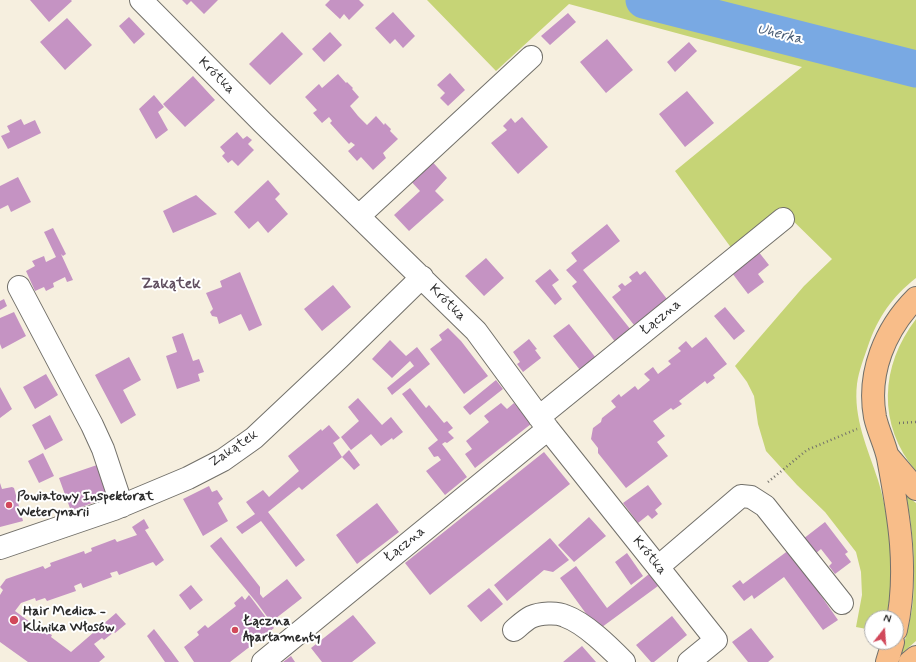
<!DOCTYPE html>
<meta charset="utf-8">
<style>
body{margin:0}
#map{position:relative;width:916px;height:662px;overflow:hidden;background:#f6efdf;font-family:Mynerve,sans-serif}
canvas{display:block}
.north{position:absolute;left:864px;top:610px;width:40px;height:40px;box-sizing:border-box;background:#fff;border:1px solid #aaa;border-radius:50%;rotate:17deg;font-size:11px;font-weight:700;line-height:16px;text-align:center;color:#2b2b2b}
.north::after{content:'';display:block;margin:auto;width:14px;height:18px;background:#d1495b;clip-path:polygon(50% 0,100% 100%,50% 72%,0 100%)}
</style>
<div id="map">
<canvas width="916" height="662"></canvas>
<div class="north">N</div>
</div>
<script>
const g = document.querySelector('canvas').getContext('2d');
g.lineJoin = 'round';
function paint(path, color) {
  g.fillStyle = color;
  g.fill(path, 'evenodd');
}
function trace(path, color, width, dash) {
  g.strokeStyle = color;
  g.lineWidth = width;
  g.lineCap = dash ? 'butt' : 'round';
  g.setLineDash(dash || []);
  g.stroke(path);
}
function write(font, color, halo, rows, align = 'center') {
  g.font = font + ' Mynerve,sans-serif';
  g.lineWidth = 4;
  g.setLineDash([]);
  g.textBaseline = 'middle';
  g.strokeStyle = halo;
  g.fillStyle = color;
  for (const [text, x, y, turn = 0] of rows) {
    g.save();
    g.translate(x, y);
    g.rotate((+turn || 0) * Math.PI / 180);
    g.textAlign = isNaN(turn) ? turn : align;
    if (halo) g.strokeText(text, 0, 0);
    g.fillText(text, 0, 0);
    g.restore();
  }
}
const green = new Path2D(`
 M427,0H916V278C892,297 878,317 868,346C864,358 859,370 857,384C853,418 868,449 878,480C890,518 896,580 886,618H872V630L856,627L862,595L861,572L856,552L825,512L797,485L766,451L758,424L754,396L747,382L735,366L804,286L832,259L782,210L732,249L675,171L802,67L569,4L496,71Z
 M916,319V471C877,425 880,366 916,319Z
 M906,495L916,503V641L901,654C906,637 911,619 913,601C916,565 913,530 906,495Z`);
const river = new Path2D(`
 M644,0L916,69`);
const building = new Path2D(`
 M30,0H71L72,1L49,22Z
 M182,0H218L204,14L191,1L187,5Z
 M330,0H359L364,5L349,20L344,14L340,19L325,5Z
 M393,12L415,36L403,48L395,39L390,44L375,28Z
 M568,13L576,22L550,45L541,36Z
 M129,17L145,34L134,44L119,26Z
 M67,18L92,45L65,70L40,42Z
 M282,32L303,54L270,85L249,64Z
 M330,32L342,45L324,62L312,49Z
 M607,39L633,70L606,93L580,62Z
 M689,42L697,51L675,72L667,62Z
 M450,73L465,90L448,106L440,98L445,93L437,85Z
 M338,74L346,83L347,82L353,88L352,89L359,97L350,106L358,116L367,125L376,116L384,125L385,123L391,129L390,131L398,139L383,153L386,158L373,170L361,157L357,161L348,151L355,145L351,142L349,144L339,133L330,123L332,121L329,117L322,123L313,113L317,110L305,97L319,84L322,88Z
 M193,76L215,100L185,127L163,104Z
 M687,91L714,123L685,147L659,114Z
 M154,95L164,107L158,112L168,130L156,139L139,109Z
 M522,117L548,147L518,174L491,143L507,130L503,126L511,118L515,123Z
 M21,119L24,125L35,120L41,133L8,149L1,136L10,132L7,126Z
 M237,132L243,139L247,136L252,140L248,144L254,150L238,166L232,160L228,163L222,156L225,153L220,147Z
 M429,158L447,178L435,191L444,200L409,231L394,215L420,191L408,178Z
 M18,177L31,202L11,212L8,205L0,209V186Z
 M268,180L280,194L275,199L288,214L268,233L258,221L249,229L234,212Z
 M196,195L217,214L173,233L163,211Z
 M607,224L620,241L583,270L631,330L616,343L572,286L577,282L566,270L577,261L571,253Z
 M53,228L66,254L63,256L61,254L73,280L67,282L65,277L53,283L54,287L46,291L44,287L35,291L26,271L35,266L32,261L44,256L46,262L56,257L44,232Z
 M758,251L769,265L758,274L764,282L748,294L732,273Z
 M486,258L504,278L484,296L465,276Z
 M550,269L559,280L552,285L562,299L555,305L535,281Z
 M637,271L640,275L645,271L667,299L634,325L612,297L621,290L618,286L622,283L625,286L632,281L629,277Z
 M240,272L262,325L249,331L241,314L219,324L217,317L212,316L210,312L213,309L206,293L222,287L220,281Z
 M333,285L351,307L322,331L304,309Z
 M4,299L7,306L0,310V301Z
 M725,307L745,331L734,340L714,316Z
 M14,312L26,336L2,349L0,344V318Z
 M569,324L596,358L580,370L553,336Z
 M448,328L461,341L488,376L464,394L430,349L442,340L439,335Z
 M183,333L193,361L199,359L204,372L198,374L200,381L177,389L166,356L177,352L172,337Z
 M706,337L727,364L713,375L715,378L707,384L705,381L679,401L682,404L673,410L671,408L653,421L665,436L657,442L668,456L626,488L598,453V448L591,439L593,428L601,422L602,418L616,407L611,401L619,394L621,397L635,386L638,390L650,380L644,374L653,367L658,374L671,364L668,361L681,351L678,348L686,341L692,348Z
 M529,339L537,349L535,350L541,358L523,372L517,364L520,362L513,352Z
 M390,340L406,356L417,347L430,364L392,395L387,388L414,366L410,361L392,378L372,359Z
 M129,357L141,380L123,390L136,415L121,424L95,375Z
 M46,374L58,395L35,409L23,387Z
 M496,380L503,389L470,415L469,414L463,407Z
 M0,387L12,409L0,418Z
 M410,388L426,408L429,405L444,423L447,421L453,428L448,432L454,438L447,443L445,442L442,444L467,477L445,495L426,471L441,460L438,456L434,457L428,448L438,440L402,394Z
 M358,398L382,425L391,417L403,432L393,440L392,438L381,446L371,434L351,450L341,437L359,421L348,407Z
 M501,403L507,409L514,403L531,424L475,468L465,454L472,449L466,441L489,422L484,416Z
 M50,415L63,440L45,450L32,425Z
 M329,425L340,438L333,443L342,457L349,450L360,465L354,470L342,457L302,490L299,487L268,512L305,560L296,567L261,521L242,534L236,527L255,514L246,502L263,490L269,497L299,471L288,456L321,429L322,431Z
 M544,452L570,484L430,595L405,563Z
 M43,453L54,476L39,483L28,461Z
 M97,465L108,497L71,511L59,478Z
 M0,483L2,489L12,487L14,488L23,521L0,527Z
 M648,485L662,504L655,510L658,514L652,519L648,515L638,523L623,503Z
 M209,486L212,492L217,490L223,499L218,503L228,521L203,536L183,499Z
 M377,503L399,532L357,564L336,535Z
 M589,517L606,536L574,562L558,545Z
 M144,519L149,528L145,530L164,560L156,566L153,562L119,575L117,571L110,573L112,577L83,588L81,583L74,586L76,591L47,601L45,598L36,601L35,598L21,603L15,611L42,631L43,630L52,635L51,637L71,652L116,613L126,624L115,633L114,632L104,640L102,638L94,644L105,657L99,662H28L0,642V595L3,590L0,587L6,579L43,566L45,569L51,566L50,563L84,551L85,554L92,551L91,548L115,539L117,542L137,535L132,527Z
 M825,522L848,552L845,554L851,562L835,574L829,566L832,563L821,549L815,554L803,539Z
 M221,537L260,587V594L263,598L287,579L302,598L271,622L257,603L210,546Z
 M550,538L569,560L553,572L544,570L507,601L494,585Z
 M789,550L838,620L823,630L784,577L754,599L752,595L744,601L732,586L740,580L743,584Z
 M627,553L643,576L631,585L615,562Z
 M576,566L607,608L649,574L658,586L598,630L560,578Z
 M191,585L203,600L190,610L179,595Z
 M489,588L503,604L481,622L467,606Z
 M249,595L274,628L230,662H194L184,647L199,635L197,632L205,625L208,628L236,606L234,603L242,596L245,600Z
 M353,615L376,643L352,662H322L311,648Z
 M672,616L687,635L654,662H651L636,645Z
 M751,628L774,657L768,662H748L732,642Z
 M154,629L171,651L179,662H165L147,636Z
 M582,646L596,662H563Z
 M291,656L295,662H283Z`);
const path = new Path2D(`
 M899,423L916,422
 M768,482L807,450L857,429`);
const minor = new Path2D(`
 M141,0L263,123L476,331L548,429L716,640L689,662
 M359,216L531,57
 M19,287L92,425L103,449L122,506
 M539,417L783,219
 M0,548L114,509L188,478L223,460L254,438L339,358L422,277
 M658,567L741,496L751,497L765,506L842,603
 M514,630C519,626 525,620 531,617C540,613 557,612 565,616C585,623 609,647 624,662
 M263,662L548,429`);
const major = new Path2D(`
 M888,456L916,489
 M896,630C909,572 899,516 888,458C885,444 878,431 875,417C867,373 885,329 916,298
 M887,662L893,642
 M910,662L916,657`);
const markers = [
 [9,505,4,"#d1495b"],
 [14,620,5,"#d1495b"],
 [235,630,4,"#d1495b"]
];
const streetNames = [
 ["Krótka",216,76,45],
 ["Krótka",447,303,45],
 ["Łączna",661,318,-39],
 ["Zakątek",234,449,-34],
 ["Łączna",405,545,-39],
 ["Krótka",649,556,51]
];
const poiNames = [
 ["Powiatowy Inspektorat",17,497],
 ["Weterynarii",17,513],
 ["Hair Medica -",23,612],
 ["Klinika Włosów",23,628],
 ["Łączna",243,622],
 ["Apartamenty",243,638]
];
const waterNames = [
 ["Uherka",780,35,14]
];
const neighbourhoodNames = [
 ["Zakątek",171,285]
];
paint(green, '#c6d476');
trace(river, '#79a9e3', 37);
paint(building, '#c593c3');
trace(minor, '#72706a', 24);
trace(major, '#72706a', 24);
trace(path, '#72706a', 2.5, [1, 3]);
trace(minor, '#fff', 22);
trace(major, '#f8bd89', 22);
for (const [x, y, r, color] of markers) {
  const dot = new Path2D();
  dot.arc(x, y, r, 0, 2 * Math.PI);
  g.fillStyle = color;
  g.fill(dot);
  trace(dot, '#fff', 1.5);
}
write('14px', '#2b2b2b', '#fff', streetNames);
write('bold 14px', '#2b2b2b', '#fff', poiNames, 'left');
write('italic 15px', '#4a5d75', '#fff', waterNames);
write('bold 15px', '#614f60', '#fff', neighbourhoodNames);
</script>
